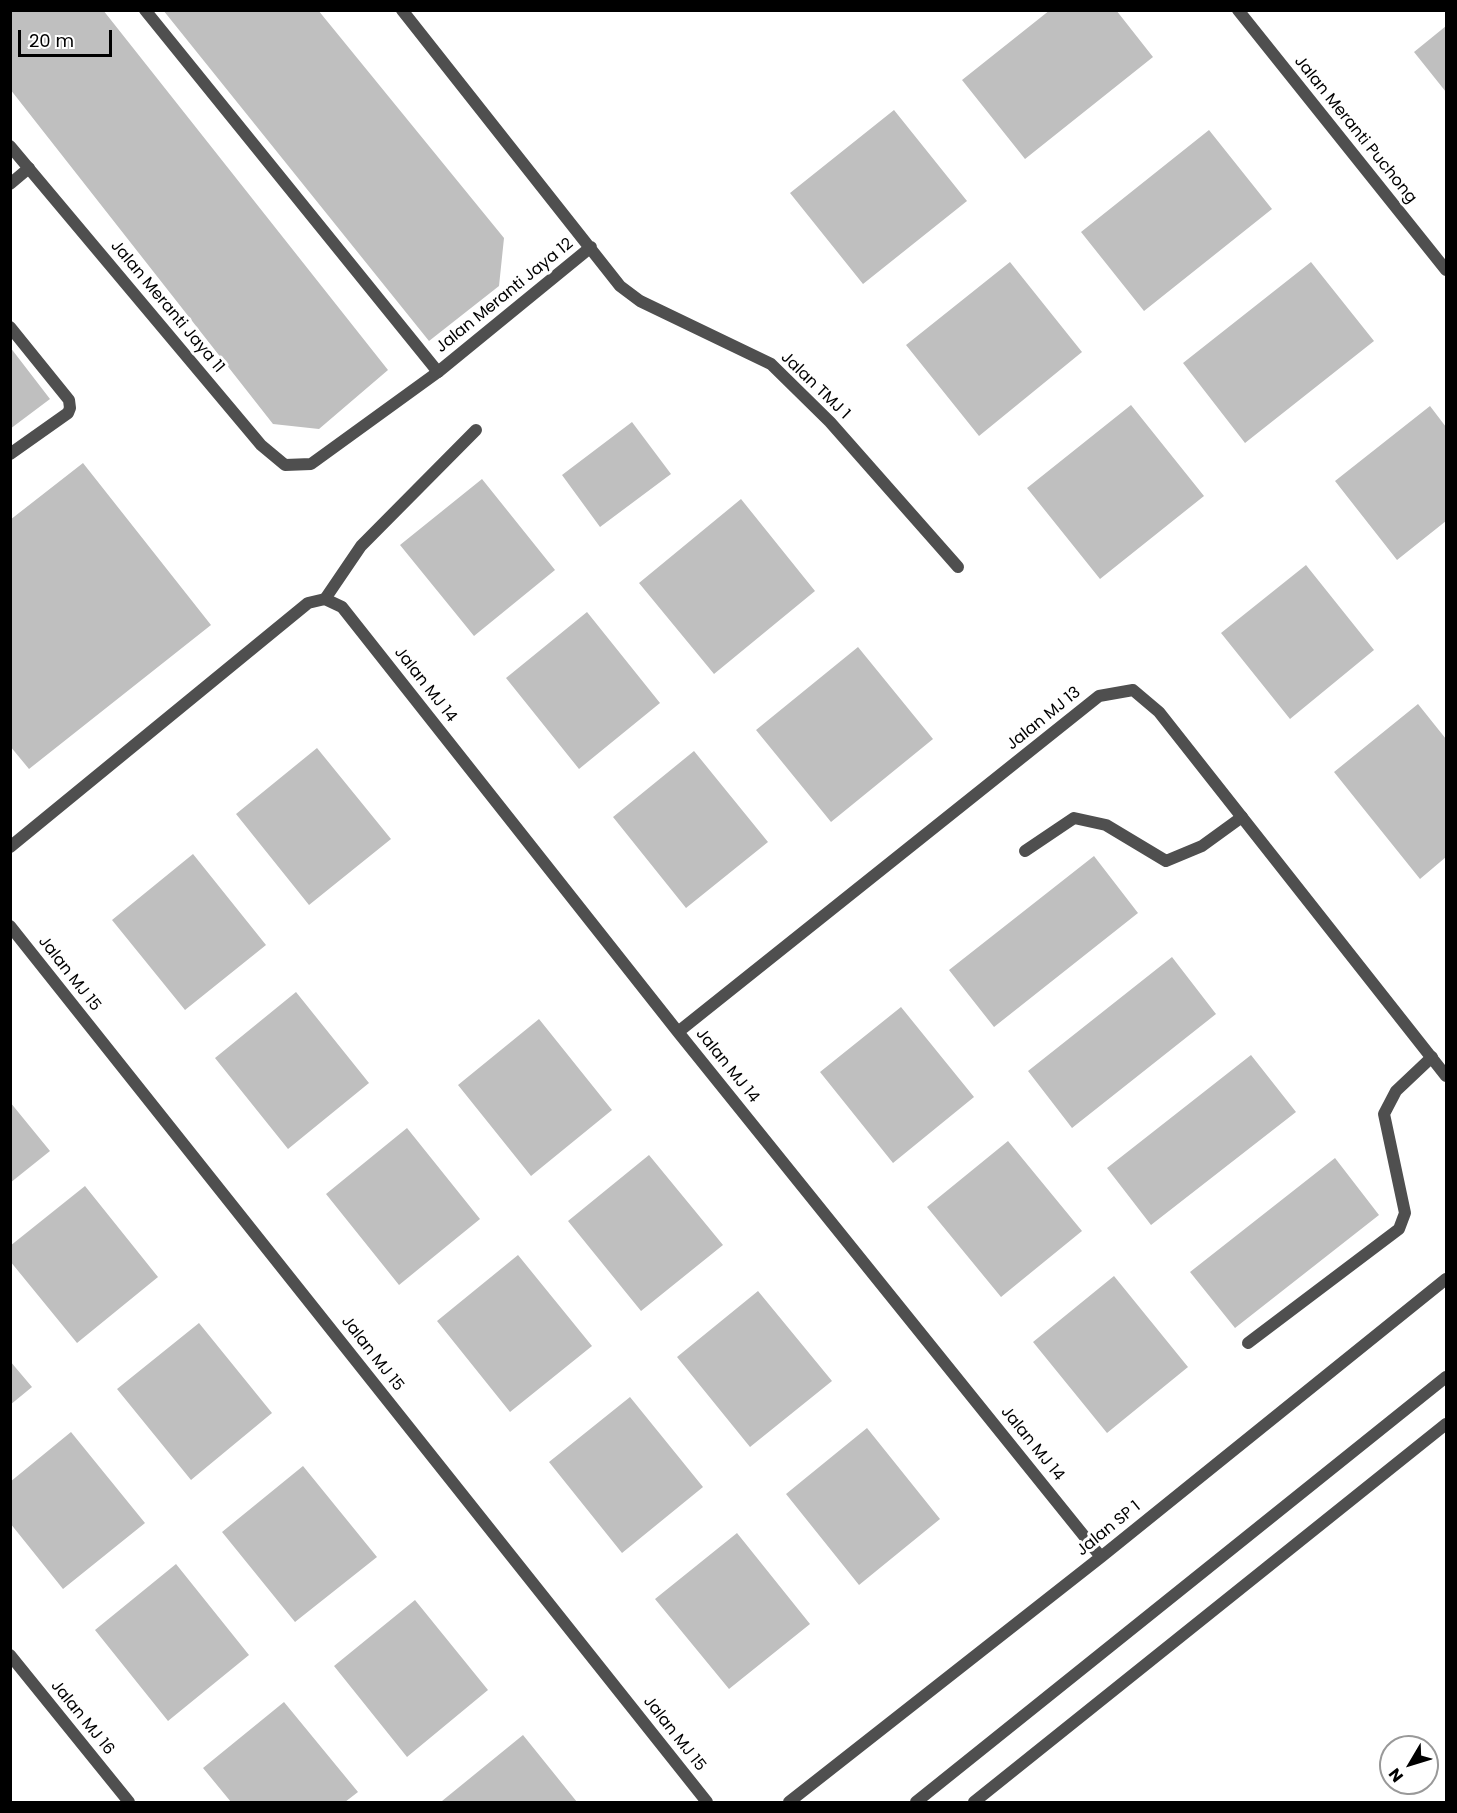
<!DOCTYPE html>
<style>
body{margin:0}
#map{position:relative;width:1457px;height:1813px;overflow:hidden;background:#fff;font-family:Poppins,sans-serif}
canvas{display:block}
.frame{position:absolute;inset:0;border:12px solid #000;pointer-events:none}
.north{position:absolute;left:1379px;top:1735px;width:60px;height:60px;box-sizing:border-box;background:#fff;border:2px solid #999;border-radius:50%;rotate:232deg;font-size:16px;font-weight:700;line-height:24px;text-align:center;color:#000}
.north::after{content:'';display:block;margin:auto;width:21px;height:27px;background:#000;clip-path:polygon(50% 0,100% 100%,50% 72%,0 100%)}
.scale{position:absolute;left:18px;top:30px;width:94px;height:27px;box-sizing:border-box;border:3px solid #000;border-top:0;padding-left:8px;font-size:18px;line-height:21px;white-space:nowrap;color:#000;-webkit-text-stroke:4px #fff;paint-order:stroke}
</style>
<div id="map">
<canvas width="1457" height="1813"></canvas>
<div class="frame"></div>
<div class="north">N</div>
<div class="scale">20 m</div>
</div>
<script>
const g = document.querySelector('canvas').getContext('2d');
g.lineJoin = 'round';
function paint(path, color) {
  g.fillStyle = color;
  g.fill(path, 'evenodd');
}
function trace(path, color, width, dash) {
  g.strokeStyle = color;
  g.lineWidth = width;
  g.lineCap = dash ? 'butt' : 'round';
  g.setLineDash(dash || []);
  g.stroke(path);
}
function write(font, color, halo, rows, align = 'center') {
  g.font = font + ' Poppins,sans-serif';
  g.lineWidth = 6;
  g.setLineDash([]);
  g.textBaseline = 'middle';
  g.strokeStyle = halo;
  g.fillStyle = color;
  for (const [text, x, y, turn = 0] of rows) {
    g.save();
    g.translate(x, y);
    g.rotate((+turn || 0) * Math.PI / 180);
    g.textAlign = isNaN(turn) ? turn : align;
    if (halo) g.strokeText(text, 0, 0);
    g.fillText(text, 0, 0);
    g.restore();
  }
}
const building = new Path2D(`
 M10,10H103L388,370L319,429L273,424L10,89Z
 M163,10H318L504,238L499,286L429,341Z
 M1050,10H1116L1153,57L1025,159L962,80Z
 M1446,26V92L1414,52Z
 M894,110L967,201L863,284L790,193Z
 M1209,130L1272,209L1144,311L1081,232Z
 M1010,262L1082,352L979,436L906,345Z
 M1311,262L1374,341L1245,443L1183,363Z
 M10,347L50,399L10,429Z
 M1131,405L1204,496L1100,579L1027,488Z
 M1430,406L1446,427V521L1397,560L1335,481Z
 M632,422L671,474L600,527L562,475Z
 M83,463L211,625L29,769L10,746V520Z
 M482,479L555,570L474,636L400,545Z
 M741,499L815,591L714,674L639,583Z
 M1306,565L1374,650L1290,719L1221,633Z
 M587,612L660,703L579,769L506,678Z
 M858,647L933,739L831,822L756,730Z
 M1418,704L1446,739V857L1420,879L1334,772Z
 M317,748L391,839L309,905L236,814Z
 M694,751L768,842L686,908L613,817Z
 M193,854L266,945L185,1010L112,920Z
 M1094,856L1138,913L994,1027L949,970Z
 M1172,957L1216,1014L1072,1128L1028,1071Z
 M296,992L369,1083L288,1149L215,1058Z
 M901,1007L974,1097L893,1163L820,1072Z
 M539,1019L612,1110L531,1176L458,1085Z
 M1251,1055L1296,1112L1151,1225L1107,1168Z
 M10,1102L50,1151L10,1183Z
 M407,1128L480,1219L399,1285L326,1194Z
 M1008,1141L1082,1231L1001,1297L927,1207Z
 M649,1155L723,1245L641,1311L568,1221Z
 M1335,1158L1379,1215L1235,1328L1190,1272Z
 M85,1186L158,1277L77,1343L10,1261V1246Z
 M518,1255L592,1346L510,1412L437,1321Z
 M1114,1276L1188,1367L1107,1433L1033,1342Z
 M758,1291L832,1381L750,1447L677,1357Z
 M199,1323L272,1413L191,1480L117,1389Z
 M10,1361L32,1387L10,1405Z
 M630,1397L703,1487L622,1553L549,1462Z
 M867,1428L940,1519L859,1585L786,1494Z
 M71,1432L145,1523L63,1589L10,1523V1482Z
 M303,1466L377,1557L295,1622L222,1532Z
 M737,1533L810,1624L729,1689L655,1599Z
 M176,1564L249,1655L168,1721L95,1630Z
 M415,1600L488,1690L407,1757L334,1666Z
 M284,1702L358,1792L345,1802H231L203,1768Z
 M523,1735L577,1802H443L442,1801Z`);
const service = new Path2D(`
 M145,10L438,372
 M1238,10L1446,270
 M10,184L29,168
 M10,327L69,400L70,408L68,413L10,454
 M325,599L361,546L476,430
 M1025,851L1074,818L1106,825L1166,861L1202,846L1242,817
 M1248,1343L1399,1229L1405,1213L1384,1114L1396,1091L1432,1057`);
const minor = new Path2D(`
 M402,10L620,286L640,301L771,364L830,422L958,567
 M10,146L261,445L285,465L311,464L438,372L591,247
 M10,847L308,603L325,599L342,607L678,1032L1101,1557
 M10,926L707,1802
 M678,1032L1099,696L1133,690L1159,712L1446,1076
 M10,1655L129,1802
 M789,1802L1101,1557L1446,1279
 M916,1802L1446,1377
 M974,1802L1446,1424`);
const streetNames = [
 ["Jalan Meranti Puchong",1355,130,51],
 ["Jalan Meranti Jaya 12",505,296,-39],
 ["Jalan Meranti Jaya 11",167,307,50],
 ["Jalan TMJ 1",815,386,44],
 ["Jalan MJ 14",425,685,52],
 ["Jalan MJ 13",1044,719,-39],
 ["Jalan MJ 15",69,974,52],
 ["Jalan MJ 14",727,1066,51],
 ["Jalan MJ 15",372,1354,52],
 ["Jalan MJ 14",1032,1444,51],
 ["Jalan SP 1",1109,1529,-39],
 ["Jalan MJ 16",82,1718,51],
 ["Jalan MJ 15",674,1734,52]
];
paint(building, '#bfbfbf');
trace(service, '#4f4f4f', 12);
trace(minor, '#4f4f4f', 12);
write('16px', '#000', '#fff', streetNames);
</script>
